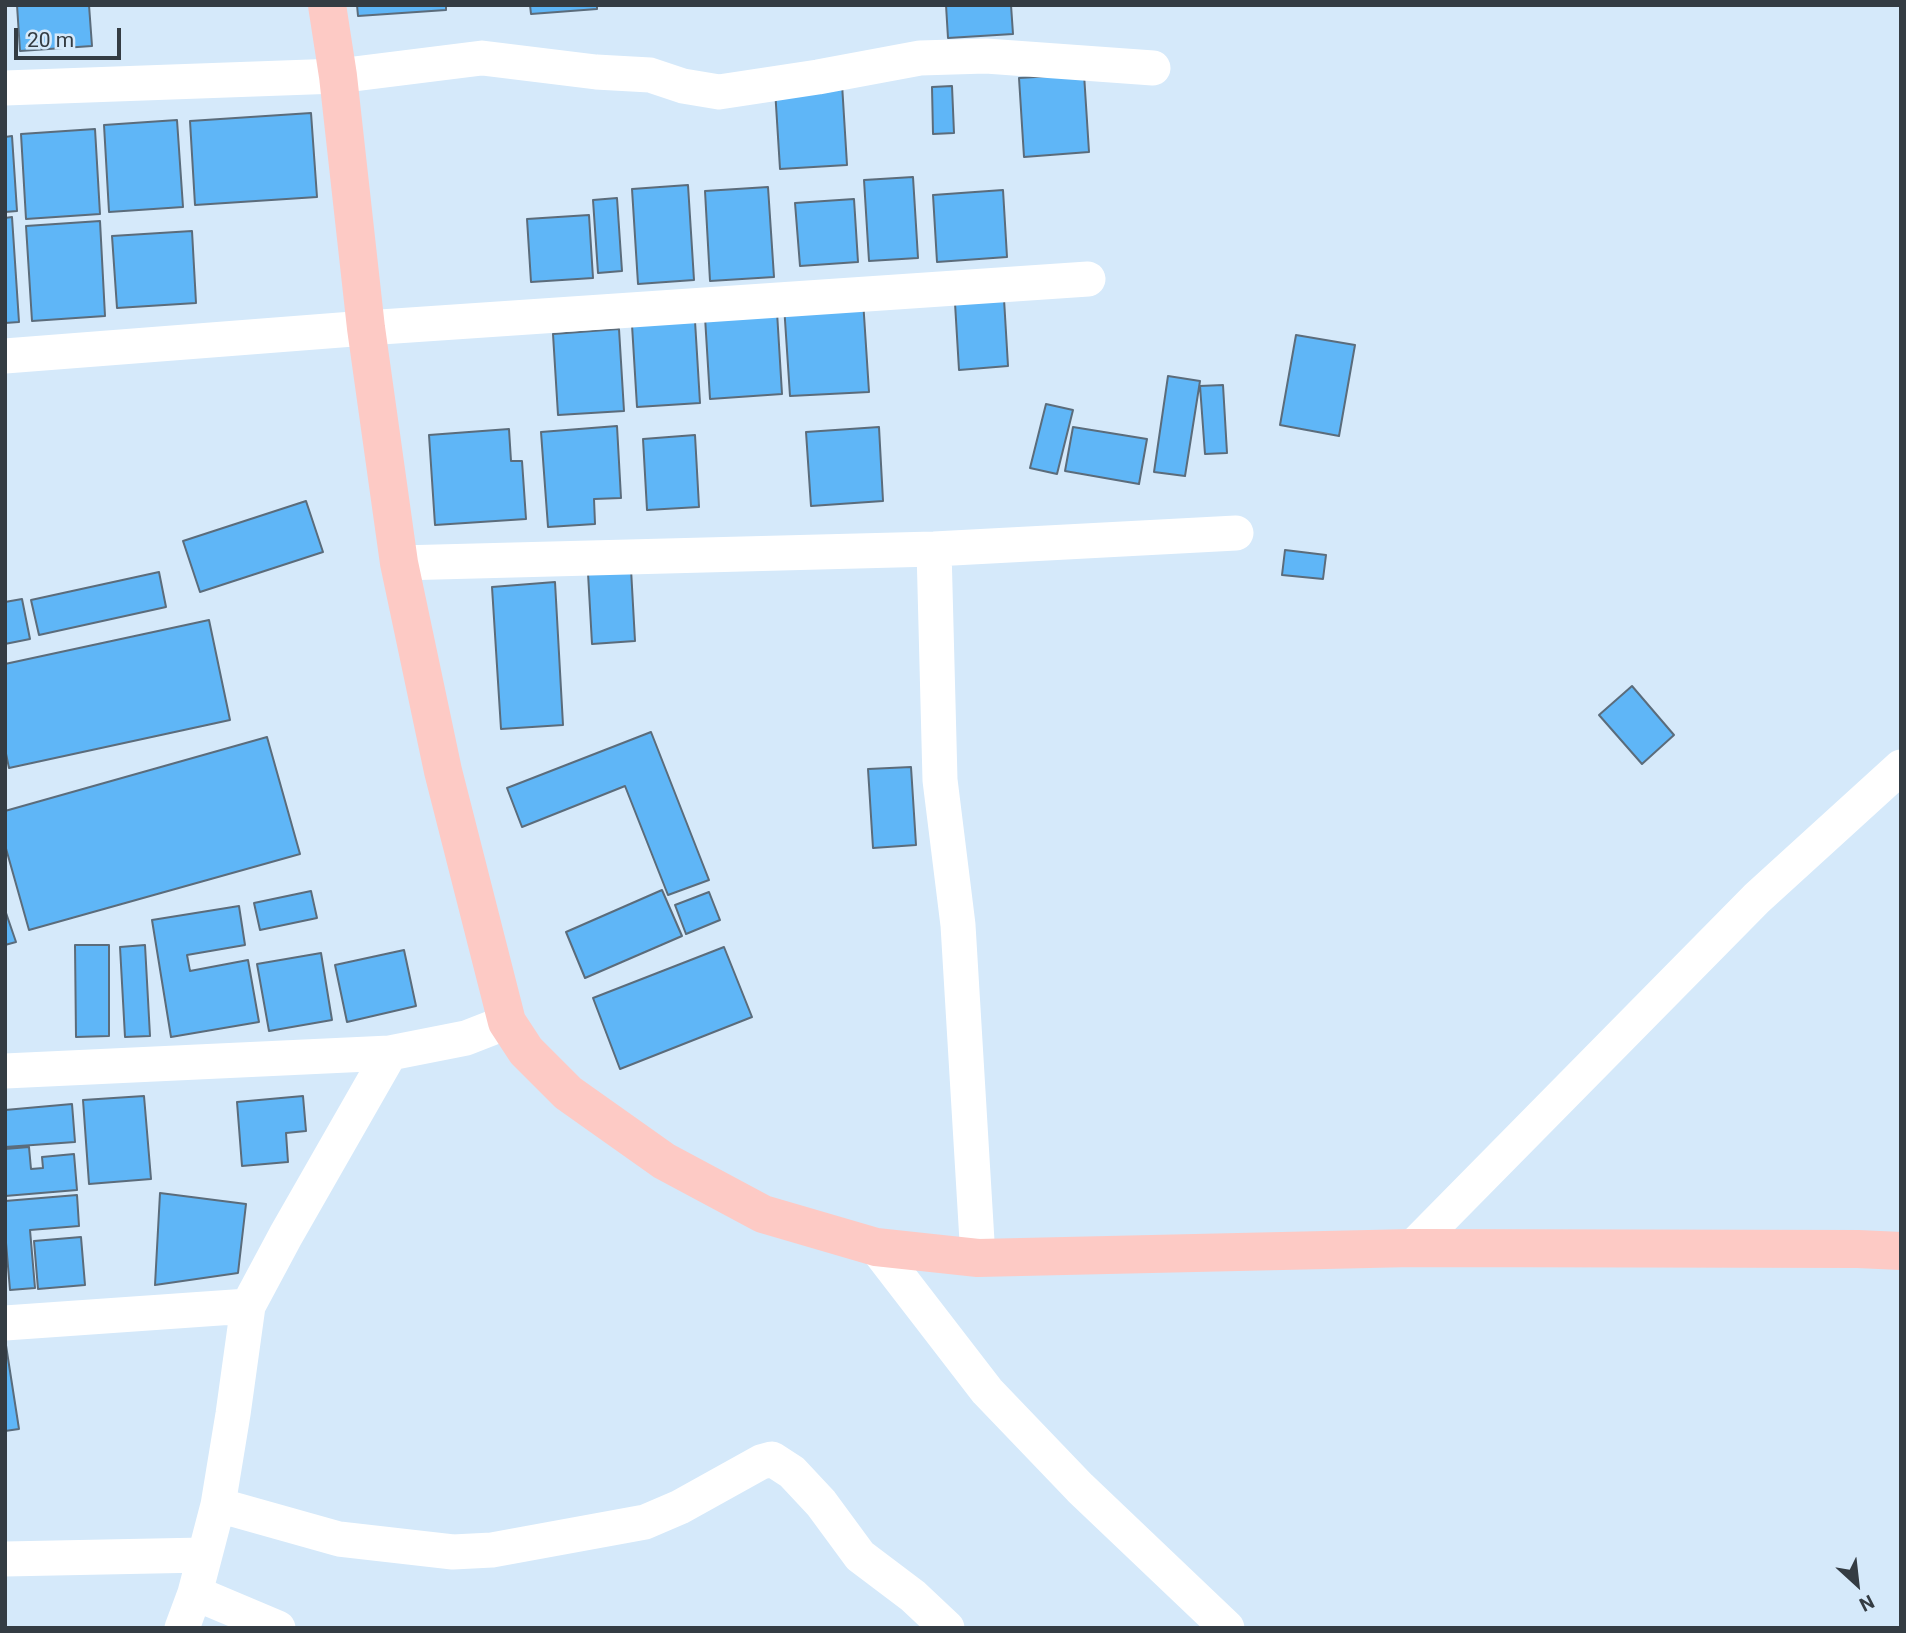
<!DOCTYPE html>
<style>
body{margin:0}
#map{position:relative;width:1906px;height:1633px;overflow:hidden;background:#d5e9fa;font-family:Roboto,sans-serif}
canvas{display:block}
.frame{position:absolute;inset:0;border:7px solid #343c43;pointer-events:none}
.north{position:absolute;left:1822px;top:1549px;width:70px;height:70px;-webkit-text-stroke:5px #d5e9fa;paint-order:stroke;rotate:153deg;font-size:19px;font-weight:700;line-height:28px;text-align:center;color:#343c43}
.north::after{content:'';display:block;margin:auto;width:24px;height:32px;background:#343c43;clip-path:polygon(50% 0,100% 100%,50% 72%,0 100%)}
.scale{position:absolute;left:14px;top:28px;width:107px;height:32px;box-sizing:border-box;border:4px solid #343c43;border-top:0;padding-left:9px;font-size:21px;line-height:24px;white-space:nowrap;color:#343c43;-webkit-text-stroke:5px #d5e9fa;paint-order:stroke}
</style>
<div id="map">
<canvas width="1906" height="1633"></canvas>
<div class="frame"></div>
<div class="north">N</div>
<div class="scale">20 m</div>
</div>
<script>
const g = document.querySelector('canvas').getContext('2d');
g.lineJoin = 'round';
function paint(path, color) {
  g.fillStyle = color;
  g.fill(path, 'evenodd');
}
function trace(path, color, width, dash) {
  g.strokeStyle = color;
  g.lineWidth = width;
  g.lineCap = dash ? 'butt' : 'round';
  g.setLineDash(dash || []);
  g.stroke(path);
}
const building = new Path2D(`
 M17,5H89L92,46L20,51Z
 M357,5H446V10L358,16Z
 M530,5H597V9L531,14Z
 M946,5H1011L1013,34L948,38Z
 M1084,74L1089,152L1024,157L1019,78Z
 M842,84L847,165L780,169L775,89Z
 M952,86L954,133L933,134L932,87Z
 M311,113L317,197L195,205L190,121Z
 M177,120L183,207L109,212L104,125Z
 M95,129L100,214L26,219L21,134Z
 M12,136L17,211L5,212V137Z
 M913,177L918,258L869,261L864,180Z
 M688,185L694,280L638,284L632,189Z
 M768,187L774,277L710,281L705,191Z
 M1003,190L1007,257L937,262L933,195Z
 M617,198L622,271L598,273L593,200Z
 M854,199L858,262L800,266L795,203Z
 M589,215L593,278L531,282L527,219Z
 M12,217L19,322L5,323V218Z
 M100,221L105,316L32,321L26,226Z
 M192,231L196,303L117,308L112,236Z
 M1004,299L1008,366L959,370L955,303Z
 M863,300L869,392L790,396L784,305Z
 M777,312L782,394L710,399L705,317Z
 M695,321L700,403L637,407L632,325Z
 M619,329L624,411L558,415L553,334Z
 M1296,335L1355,345L1339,436L1280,425Z
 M1168,376L1200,381L1185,476L1154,472Z
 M1223,385L1227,453L1205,454L1200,386Z
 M1046,404L1073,410L1057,474L1030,468Z
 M617,426L621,498L594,499L595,524L548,527L541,432Z
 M879,427L883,501L811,506L806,432Z
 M1073,427L1147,439L1139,484L1065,471Z
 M509,429L511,461H522L526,519L435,525L429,435Z
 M695,435L699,507L647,510L643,439Z
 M306,501L323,552L200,592L183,541Z
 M1285,550L1326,555L1323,579L1282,575Z
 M631,569L635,641L592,644L588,573Z
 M159,572L166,607L39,635L31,600Z
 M555,582L563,725L501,729L492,587Z
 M22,599L30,639L5,644V602Z
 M209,620L230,720L9,768L5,749V664Z
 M1632,686L1674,735L1642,764L1599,715Z
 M651,732L709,880L668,895L625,786L522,827L507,788Z
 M267,737L300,854L29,930L5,845V811Z
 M911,767L916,845L873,848L868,769Z
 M662,890L682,936L585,978L566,932Z
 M311,891L317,918L260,930L254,903Z
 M709,892L720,920L686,934L675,905Z
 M239,906L245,945L187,955L190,971L248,960L259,1022L171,1037L152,920Z
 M5,910L16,942L5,945Z
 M75,945H109V1036L76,1037Z
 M145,945L150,1036L125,1037L120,947Z
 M724,947L752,1017L620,1069L593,998Z
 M404,950L416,1006L347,1022L335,965Z
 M321,953L332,1020L269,1031L257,964Z
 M144,1096L151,1179L89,1184L83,1100Z
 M303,1096L306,1131L286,1133L288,1162L242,1166L237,1102Z
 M72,1104L75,1142L5,1147V1110Z
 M29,1147L31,1169L43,1168L42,1157L74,1154L77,1190L5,1196V1149Z
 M160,1193L246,1204L238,1273L155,1285Z
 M77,1195L79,1226L30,1230L35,1288L10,1290L5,1231V1201Z
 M81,1237L85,1285L38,1289L34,1241Z
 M5,1339L19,1429L5,1431Z`);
const minor = new Path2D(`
 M5,88L338,76L482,58L596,72L650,75L683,86L719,92L818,77L920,58L986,56L1153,68
 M5,356L366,328L1088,279
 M934,549L940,780L958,925L978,1258
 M399,563L934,549L1236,533
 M5,1071L390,1053L466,1038L507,1022
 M876,1247L987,1391L1080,1488L1227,1628
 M1412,1248L1757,898L1901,767
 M5,1323L248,1306
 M218,1505L339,1539L453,1552L492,1550L645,1522L680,1507L761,1462L772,1459L792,1472L821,1503L860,1556L913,1596L947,1628
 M5,1559L204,1555
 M195,1593L278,1628
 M182,1628L195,1593L218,1505L233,1414L248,1306L286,1235L390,1053`);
const major = new Path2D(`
 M327,5L338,76L366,328L399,563L443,771L507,1022L526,1051L568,1093L664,1161L763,1214L876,1247L978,1258L1412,1248L1858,1249L1901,1251`);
paint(building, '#5fb6f7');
trace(building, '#5b6c7b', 2);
trace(minor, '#fff', 35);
trace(major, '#fdcac5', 38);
</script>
